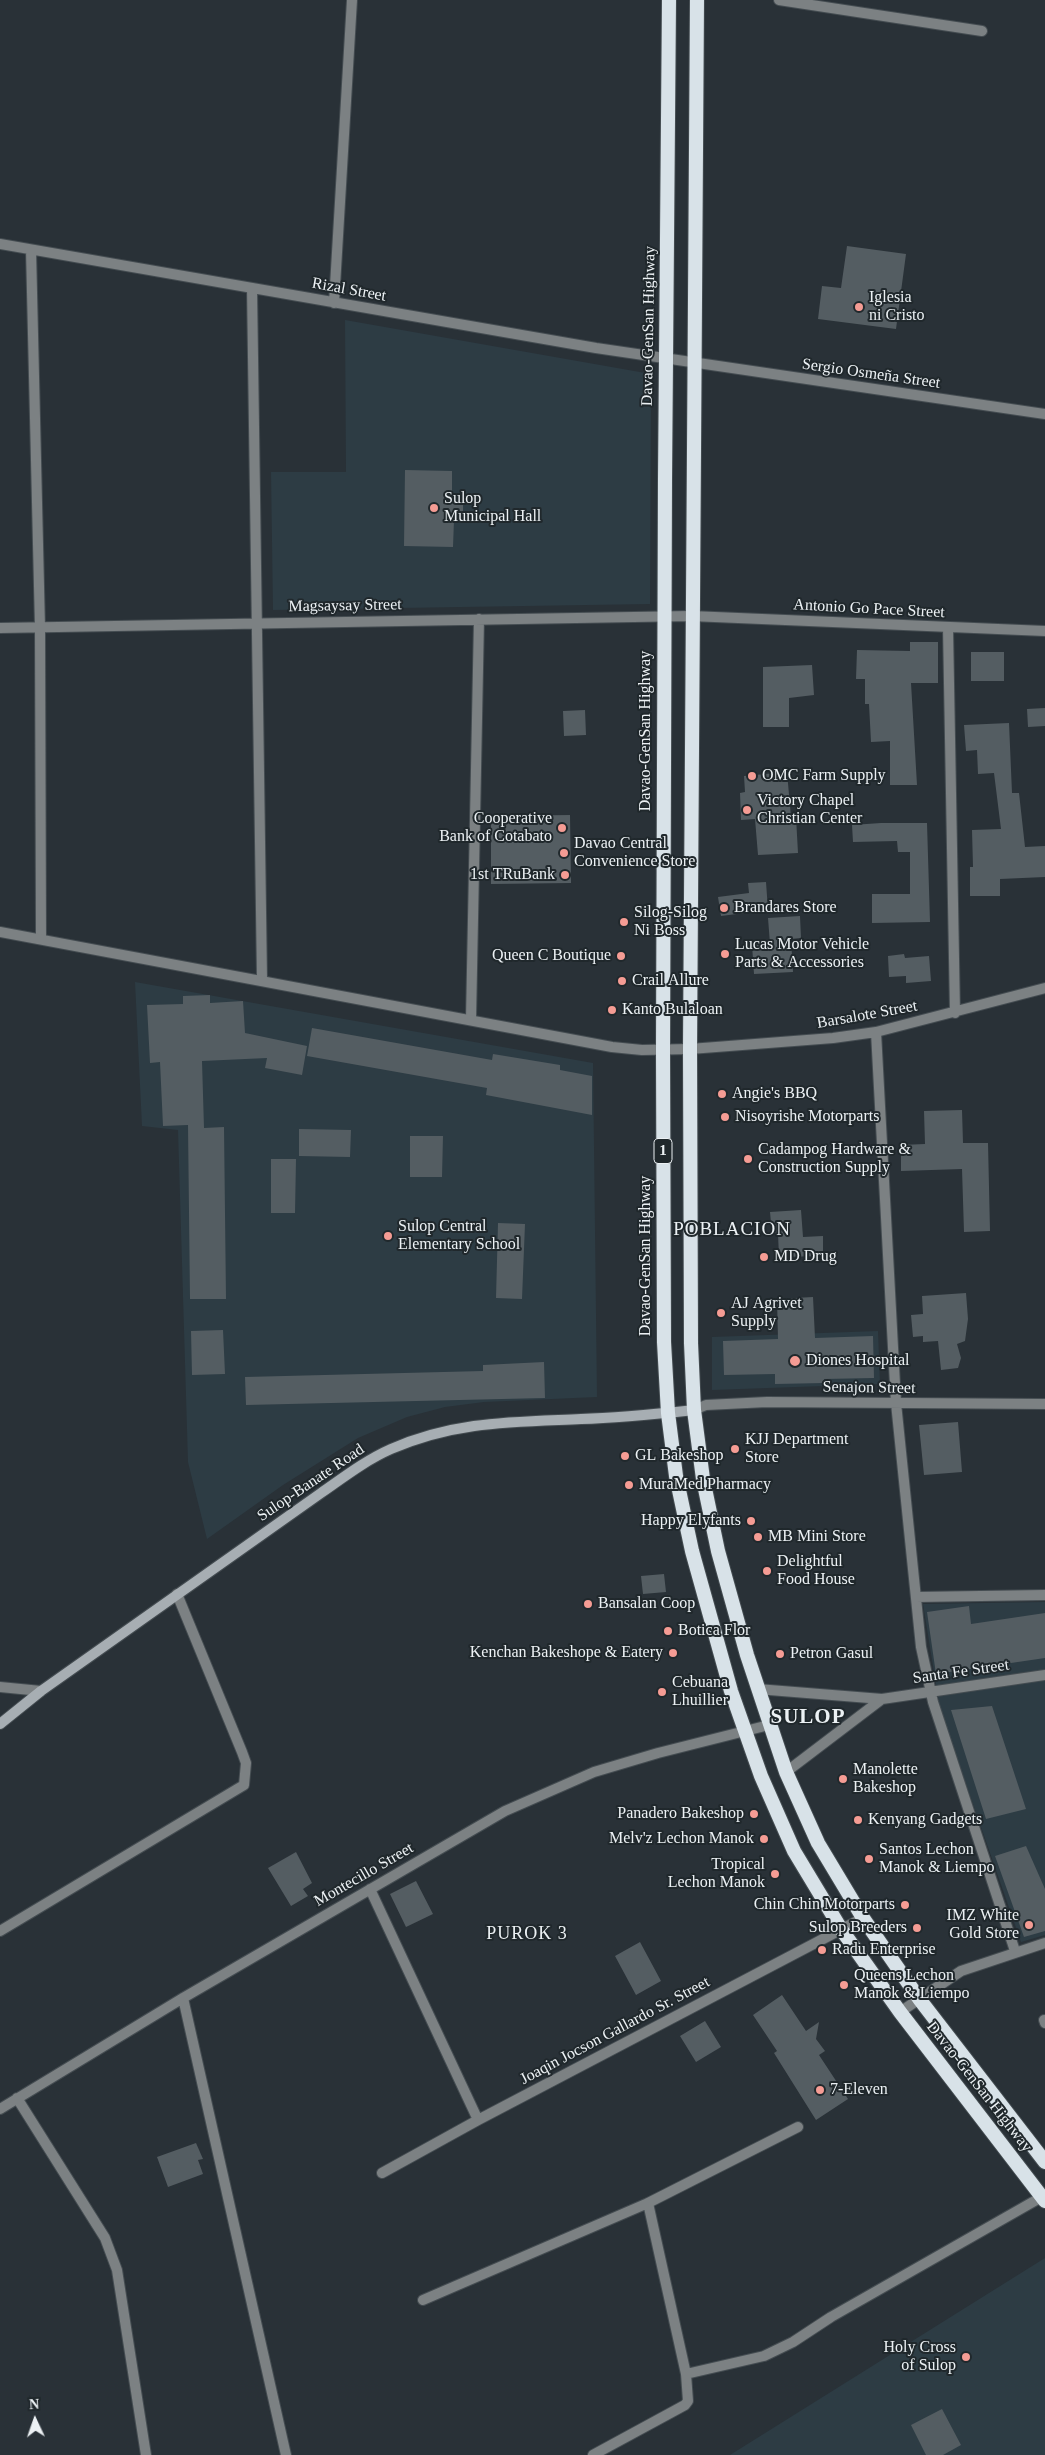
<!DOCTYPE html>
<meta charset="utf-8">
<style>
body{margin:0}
#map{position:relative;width:1045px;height:2455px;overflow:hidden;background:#293137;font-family:Georgia,serif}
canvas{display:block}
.north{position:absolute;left:10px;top:2395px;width:50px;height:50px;-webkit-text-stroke:4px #20282c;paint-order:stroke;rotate:357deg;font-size:14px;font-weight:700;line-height:20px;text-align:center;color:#ecf1f4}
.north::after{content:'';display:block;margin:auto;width:18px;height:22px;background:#ecf1f4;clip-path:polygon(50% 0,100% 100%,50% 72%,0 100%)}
</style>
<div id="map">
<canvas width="1045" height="2455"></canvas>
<div class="north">N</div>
</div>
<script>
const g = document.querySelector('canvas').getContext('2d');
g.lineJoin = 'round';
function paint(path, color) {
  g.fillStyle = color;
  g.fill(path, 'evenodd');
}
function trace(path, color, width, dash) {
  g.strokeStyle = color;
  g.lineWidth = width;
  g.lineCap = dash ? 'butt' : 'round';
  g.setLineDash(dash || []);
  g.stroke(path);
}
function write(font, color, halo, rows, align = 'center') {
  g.font = font + ' Georgia,serif';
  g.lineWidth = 4;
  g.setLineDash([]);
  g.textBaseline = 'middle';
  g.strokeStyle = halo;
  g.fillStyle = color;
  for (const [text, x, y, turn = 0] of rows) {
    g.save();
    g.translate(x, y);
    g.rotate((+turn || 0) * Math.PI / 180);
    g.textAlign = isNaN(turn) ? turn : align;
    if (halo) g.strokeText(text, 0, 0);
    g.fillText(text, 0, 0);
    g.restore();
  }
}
const built = new Path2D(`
 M345,320L651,374L650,604L273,610L271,472H346Z
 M135,982L593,1063L597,1397L484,1402L445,1407L407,1417L358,1438L283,1485L207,1539L188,1462L178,1130L142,1126Z
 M878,1331L880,1384L712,1390V1337Z
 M1045,1602V1935L1021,1942L940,1709L923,1604Z
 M1045,2258V2455H730Z`);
const building = new Path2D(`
 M847,246L906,254L896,329L818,319L822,286L841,288Z
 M405,470L452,471V496H463V520H454L453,547L404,546Z
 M910,642H938V683H911L917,785H890V741L871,742L869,704H865V679H856L857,650L910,651Z
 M971,652H1004V681H971Z
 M812,665L814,695L789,698V727H763V667Z
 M1045,708V726L1028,727L1027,709Z
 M585,710L586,735L564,736L563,711Z
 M1009,723L1012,793H1019L1025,847L1045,846V877L1000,879V896H970V867H973L972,830L1001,829L994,773L978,774L977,750L966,751L964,725Z
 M787,772L791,817H796L798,853L758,855L755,819L741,820L740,793L745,792L744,776Z
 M570,815L571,883L491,884V816Z
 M881,823H927L930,922L872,923V894H910V852H898L897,841L853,842L852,825Z
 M766,882L768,910L721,916L718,897L749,893L748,883Z
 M800,916L801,938L791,939L793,972L754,974L752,945L770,944L768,918Z
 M904,954L905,958L929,956L931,981L906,983V976L889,977L888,956Z
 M210,995V1003L243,1001L245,1033L307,1046L302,1075L265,1068L267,1058L202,1061L204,1128L224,1127L226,1299H190L188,1125L163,1126L160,1062L150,1063L147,1005L183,1004V996Z
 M312,1028L492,1060L493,1054L560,1065V1070L592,1076V1115L486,1095L487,1088L307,1056Z
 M962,1110L963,1143H988L990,1231L964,1232L962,1169L901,1171V1145L925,1144L924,1111Z
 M299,1129L351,1130L350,1157L299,1156Z
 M410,1136H443L442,1177H410Z
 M271,1159H296L295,1213H271Z
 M801,1210L803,1237L823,1236V1256L779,1257L778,1234H772L770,1212Z
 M498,1223L525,1224L522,1299L496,1298Z
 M966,1293L968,1319L965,1341L957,1344L961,1358L958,1368L941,1370L938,1341L923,1342V1336L913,1337L911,1315L923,1314L922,1296Z
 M813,1297L815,1338L873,1336L874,1378L824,1379V1383L775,1384V1374L724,1375L723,1341L778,1339L777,1299Z
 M223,1330L225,1374L192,1375L191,1331Z
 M544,1362L545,1398L246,1405L245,1377L483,1371V1365Z
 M958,1422L962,1472L924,1475L919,1425Z
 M664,1574L666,1592L643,1594L641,1576Z
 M969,1606L971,1624L1045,1613V1658L936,1674L927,1612Z
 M992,1706L1026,1809L986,1819L951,1710Z
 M1026,1846L1045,1889V1931L1024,1937L995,1856Z
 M296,1852L312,1883L303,1889L308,1896L291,1906L268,1868Z
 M416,1881L433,1914L406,1927L390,1894Z
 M640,1942L661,1981L636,1995L615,1956Z
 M782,1995L806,2031L819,2022L816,2039L825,2051L819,2055L848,2099L816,2120L774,2053L777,2051L753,2015Z
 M705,2021L721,2047L696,2062L680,2036Z
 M196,2143L203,2159L198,2160L203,2174L168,2187L157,2157Z
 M942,2409L961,2445L943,2455H926L911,2425Z`);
const minor = new Path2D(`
 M779,0L982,31
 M0,244L596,348L1045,414
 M31,250L40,628L41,939
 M252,288L262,980
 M334,303L352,0
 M0,628L691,616L1045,631
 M948,628L955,1013
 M471,1019L479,619
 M876,1032L896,1403L921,1647L933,1702L1015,1951
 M690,1049L833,1038L876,1032L1045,988
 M694,1410L706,1405L767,1402L1045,1404
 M916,1597L1045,1595
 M0,1687L41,1691
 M757,1689L882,1699L1045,1675
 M786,1772L882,1699
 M370,1889L478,2120
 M0,1931L244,1785L246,1763L242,1752L177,1594
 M183,1998L286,2455
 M900,2012L961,1971L1045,1943
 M1044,2020L1045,2023
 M17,2098L105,2238L117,2270L146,2455
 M0,2109L183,1998L505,1811L594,1772L658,1753L769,1725
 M382,2173L478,2120L863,1918
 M423,2300L648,2203L798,2127
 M686,2374L764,2356L793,2342L831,2317L1045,2195
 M593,2455L685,2405L688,2401L686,2374L648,2203`);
const tertiary = new Path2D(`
 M0,932L612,1047L642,1050L690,1049`);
const secondary = new Path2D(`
 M0,1724L41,1691L321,1493C344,1477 366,1460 391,1449C455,1421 513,1422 581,1419C619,1418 657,1414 694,1410`);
const trunk = new Path2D(`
 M669,0L665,479L663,1050L664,1342L668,1413L676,1476L692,1551L731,1691L761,1776L794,1851L841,1929L900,2012L1045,2201
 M697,0L690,1049L691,1343L694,1410L703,1479L718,1551L747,1655L786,1772L818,1843L863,1918L920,2000L1045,2162`);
const markers = [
 [859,307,5,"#f59c94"],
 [434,508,5,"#f59c94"],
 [752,776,5,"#f59c94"],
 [747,810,5,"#f59c94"],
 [562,828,5,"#f59c94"],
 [564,853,5,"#f59c94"],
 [565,875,5,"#f59c94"],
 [724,908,5,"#f59c94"],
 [624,922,5,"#f59c94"],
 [725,954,5,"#f59c94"],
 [621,956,5,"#f59c94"],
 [622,981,5,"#f59c94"],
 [612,1010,5,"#f59c94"],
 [722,1094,5,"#f59c94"],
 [725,1117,5,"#f59c94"],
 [748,1159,5,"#f59c94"],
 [388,1236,5,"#f59c94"],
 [764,1257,5,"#f59c94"],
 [721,1313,5,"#f59c94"],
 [795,1361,6,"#f59c94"],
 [735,1449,5,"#f59c94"],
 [625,1456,5,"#f59c94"],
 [629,1485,5,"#f59c94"],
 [751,1521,5,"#f59c94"],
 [758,1537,5,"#f59c94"],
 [767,1571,5,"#f59c94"],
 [588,1604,5,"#f59c94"],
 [668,1631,5,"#f59c94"],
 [673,1653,5,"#f59c94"],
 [780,1654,5,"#f59c94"],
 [662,1692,5,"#f59c94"],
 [843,1779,5,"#f59c94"],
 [754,1814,5,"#f59c94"],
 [858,1820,5,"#f59c94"],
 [764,1839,5,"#f59c94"],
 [869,1859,5,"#f59c94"],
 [775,1874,5,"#f59c94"],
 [905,1905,5,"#f59c94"],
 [1029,1925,5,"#f59c94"],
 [917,1928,5,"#f59c94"],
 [822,1950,5,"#f59c94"],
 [844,1985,5,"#f59c94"],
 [820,2090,5,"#f59c94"],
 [966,2357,5,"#f59c94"]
];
const shields = [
 [663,1151,18]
];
const shieldNames = [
 ["1",663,1151]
];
const streetNames = [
 ["Rizal Street",349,290,10],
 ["Davao-GenSan Highway",649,326,-89],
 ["Sergio Osmeña Street",871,374,8],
 ["Magsaysay Street",345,606,-1],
 ["Antonio Go Pace Street",869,609,3],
 ["Davao-GenSan Highway",646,731,-90],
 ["Barsalote Street",867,1015,-10],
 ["Davao-GenSan Highway",646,1256,-90],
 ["Senajon Street",869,1388,1],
 ["Sulop-Banate Road",311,1483,-34],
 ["Santa Fe Street",961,1672,-8],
 ["Montecillo Street",364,1875,-30],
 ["Joaqin Jocson Gallardo Sr. Street",615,2031,-28],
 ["Davao-GenSan Highway",979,2087,52]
];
const poiNames = [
 ["Iglesia",869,298],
 ["ni Cristo",869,316],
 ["Sulop",444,499],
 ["Municipal Hall",444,517],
 ["OMC Farm Supply",762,776],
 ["Victory Chapel",757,801],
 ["Christian Center",757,819],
 ["Cooperative",552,819,"right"],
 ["Bank of Cotabato",552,837,"right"],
 ["Davao Central",574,844],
 ["Convenience Store",574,862],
 ["1st TRuBank",555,875,"right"],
 ["Brandares Store",734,908],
 ["Silog-Silog",634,913],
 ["Ni Boss",634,931],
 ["Lucas Motor Vehicle",735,945],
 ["Parts & Accessories",735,963],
 ["Queen C Boutique",611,956,"right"],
 ["Crail Allure",632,981],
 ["Kanto Bulaloan",622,1010],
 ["Angie's BBQ",732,1094],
 ["Nisoyrishe Motorparts",735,1117],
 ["Cadampog Hardware &",758,1150],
 ["Construction Supply",758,1168],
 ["Sulop Central",398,1227],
 ["Elementary School",398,1245],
 ["MD Drug",774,1257],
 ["AJ Agrivet",731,1304],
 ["Supply",731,1322],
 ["Diones Hospital",806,1361],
 ["KJJ Department",745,1440],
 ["Store",745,1458],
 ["GL Bakeshop",635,1456],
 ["MuraMed Pharmacy",639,1485],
 ["Happy Elyfants",741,1521,"right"],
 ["MB Mini Store",768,1537],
 ["Delightful",777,1562],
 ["Food House",777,1580],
 ["Bansalan Coop",598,1604],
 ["Botica Flor",678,1631],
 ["Kenchan Bakeshope & Eatery",663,1653,"right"],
 ["Petron Gasul",790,1654],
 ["Cebuana",672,1683],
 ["Lhuillier",672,1701],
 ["Manolette",853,1770],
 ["Bakeshop",853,1788],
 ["Panadero Bakeshop",744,1814,"right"],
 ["Kenyang Gadgets",868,1820],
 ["Melv'z Lechon Manok",754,1839,"right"],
 ["Santos Lechon",879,1850],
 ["Manok & Liempo",879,1868],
 ["Tropical",765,1865,"right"],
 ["Lechon Manok",765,1883,"right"],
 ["Chin Chin Motorparts",895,1905,"right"],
 ["IMZ White",1019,1916,"right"],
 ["Gold Store",1019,1934,"right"],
 ["Sulop Breeders",907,1928,"right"],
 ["Radu Enterprise",832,1950],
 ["Queens Lechon",854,1976],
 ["Manok & Liempo",854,1994],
 ["7-Eleven",830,2090],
 ["Holy Cross",956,2348,"right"],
 ["of Sulop",956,2366,"right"]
];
const neighbourhoodNames = [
 ["PUROK 3",527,1934]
];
const quarterNames = [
 ["POBLACION",732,1230]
];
const districtNames = [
 ["SULOP",808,1718]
];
paint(built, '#2d3c44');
paint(building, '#545d62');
trace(minor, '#444c51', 12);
trace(tertiary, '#444c51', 12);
trace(secondary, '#444c51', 12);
trace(trunk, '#444c51', 16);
trace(minor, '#7c8183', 10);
trace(tertiary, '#7c8183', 10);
trace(secondary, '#a7aeb3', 10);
trace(trunk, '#d8e2e8', 14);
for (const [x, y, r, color] of markers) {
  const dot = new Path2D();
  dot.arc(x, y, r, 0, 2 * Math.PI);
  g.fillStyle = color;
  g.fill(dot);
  trace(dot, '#20282c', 2);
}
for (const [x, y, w] of shields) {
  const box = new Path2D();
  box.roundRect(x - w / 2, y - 12.5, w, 25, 4);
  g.fillStyle = '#20282c';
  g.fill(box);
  trace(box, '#ecf1f4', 1);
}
write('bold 15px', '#ecf1f4', null, shieldNames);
write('16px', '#ecf1f4', '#20282c', streetNames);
write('16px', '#ecf1f4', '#20282c', poiNames, 'left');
g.letterSpacing = '1px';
write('18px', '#ecf1f4', '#20282c', neighbourhoodNames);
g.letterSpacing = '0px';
g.letterSpacing = '1px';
write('19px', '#ecf1f4', '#20282c', quarterNames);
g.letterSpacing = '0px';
g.letterSpacing = '1px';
write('bold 21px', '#ecf1f4', '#20282c', districtNames);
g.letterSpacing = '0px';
</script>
